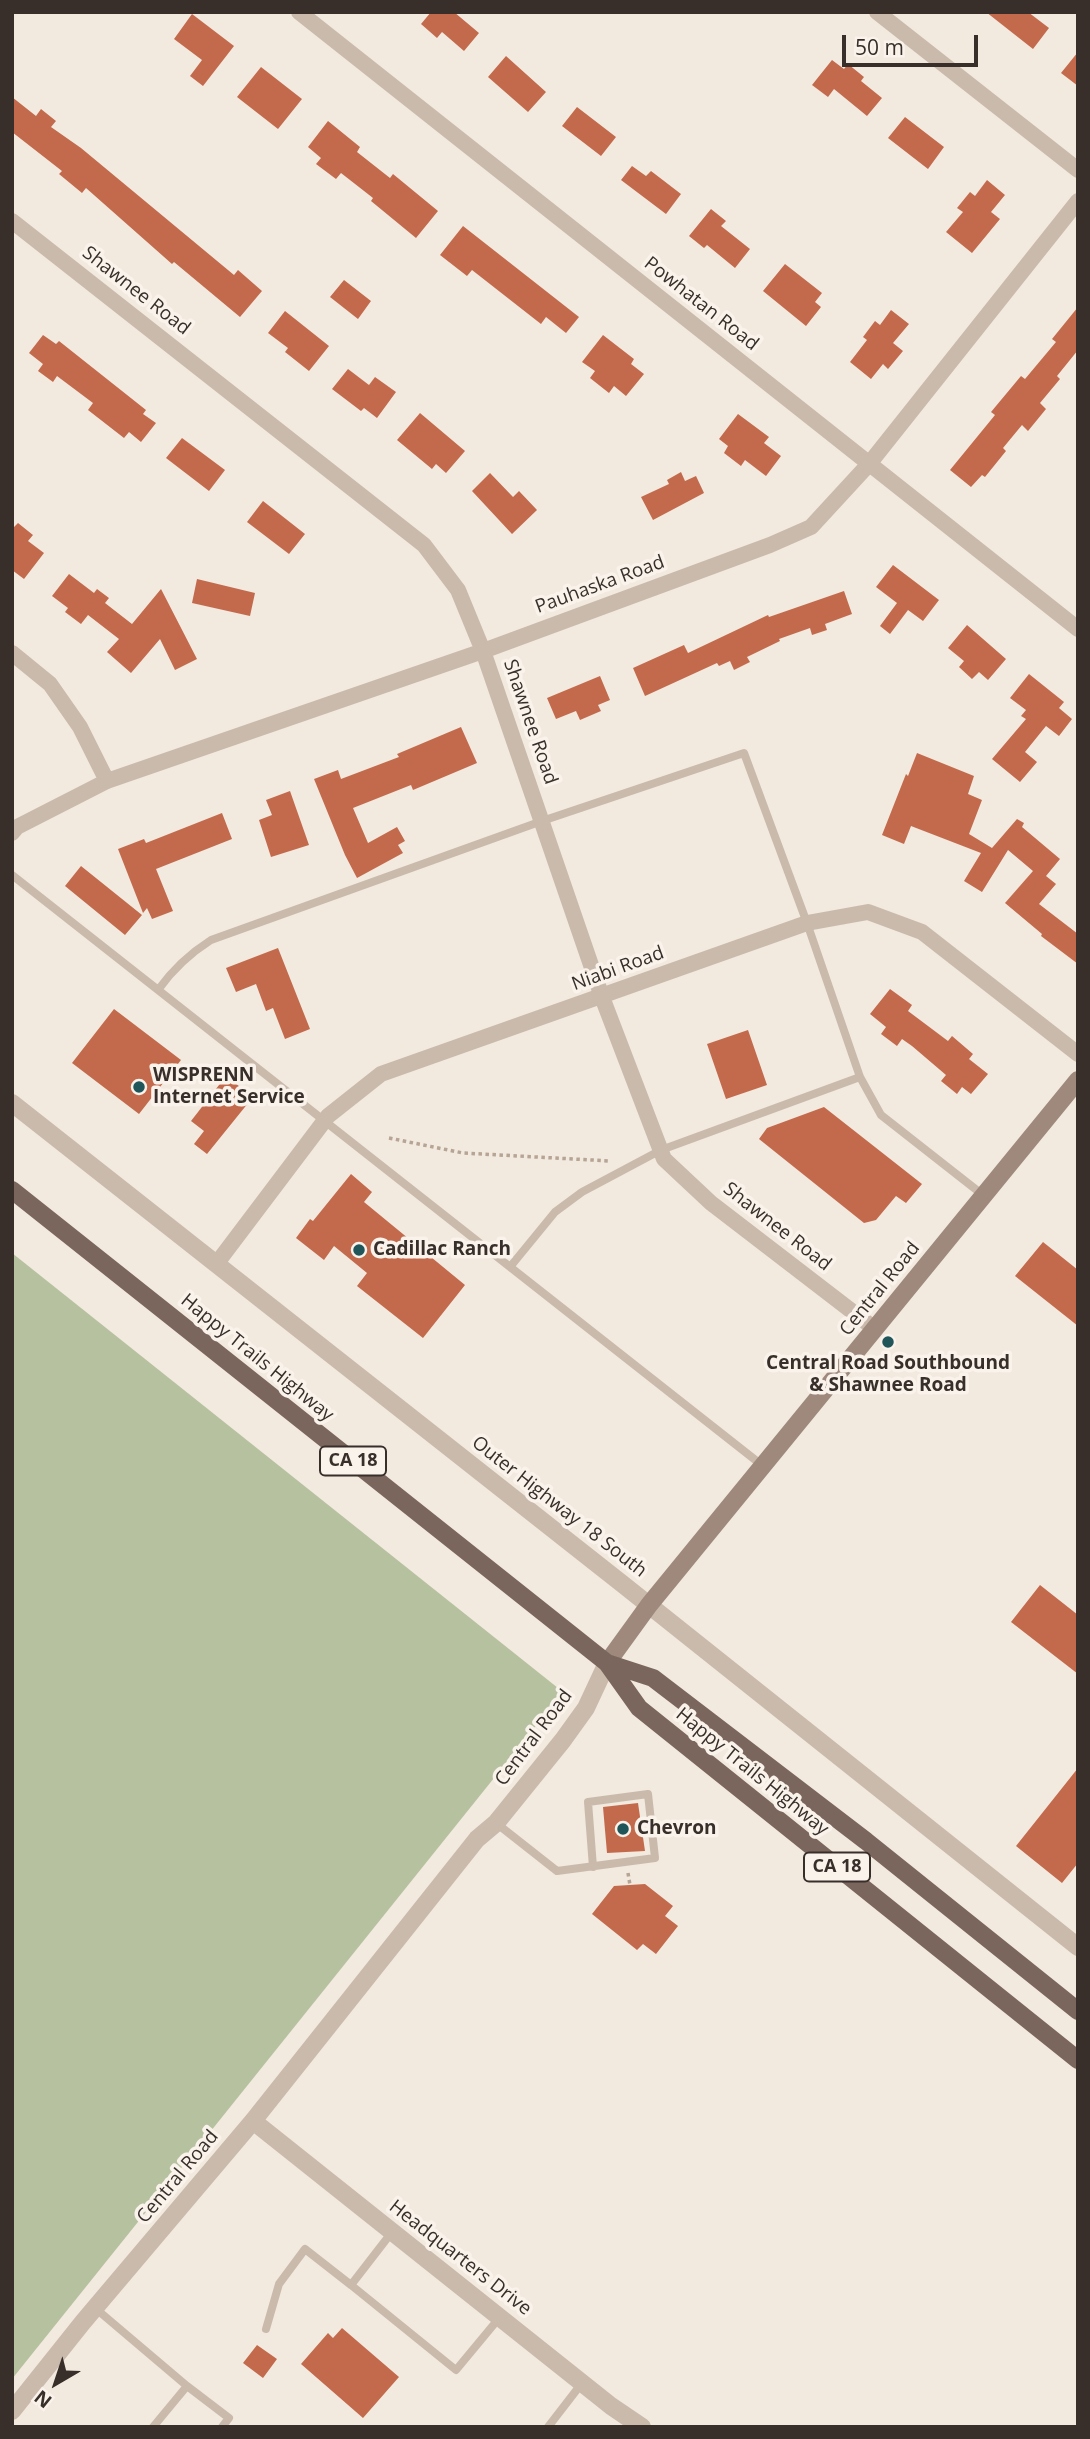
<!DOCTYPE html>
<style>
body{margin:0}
#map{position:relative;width:1090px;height:2439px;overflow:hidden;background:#f2e9df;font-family:"Open Sans",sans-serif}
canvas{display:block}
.frame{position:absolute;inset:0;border:14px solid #382f2a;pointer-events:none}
.north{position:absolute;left:21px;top:2348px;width:70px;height:70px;-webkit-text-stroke:5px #faf3ec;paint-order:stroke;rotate:219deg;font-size:19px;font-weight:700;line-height:28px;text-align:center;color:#382f2a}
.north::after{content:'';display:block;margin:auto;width:24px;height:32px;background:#382f2a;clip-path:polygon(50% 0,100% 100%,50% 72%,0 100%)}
.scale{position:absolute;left:842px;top:35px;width:136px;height:32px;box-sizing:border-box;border:4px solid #382f2a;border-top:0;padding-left:9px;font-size:21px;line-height:24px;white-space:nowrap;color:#382f2a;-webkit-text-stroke:5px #faf3ec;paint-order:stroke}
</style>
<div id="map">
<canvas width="1090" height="2439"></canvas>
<div class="frame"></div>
<div class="north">N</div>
<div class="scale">50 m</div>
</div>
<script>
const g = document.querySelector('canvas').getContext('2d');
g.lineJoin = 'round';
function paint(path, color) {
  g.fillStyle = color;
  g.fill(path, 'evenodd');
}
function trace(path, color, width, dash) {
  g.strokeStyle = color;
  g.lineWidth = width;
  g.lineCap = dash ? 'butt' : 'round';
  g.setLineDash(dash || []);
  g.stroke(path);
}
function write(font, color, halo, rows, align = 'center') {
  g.font = font + ' "Open Sans",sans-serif';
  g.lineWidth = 7;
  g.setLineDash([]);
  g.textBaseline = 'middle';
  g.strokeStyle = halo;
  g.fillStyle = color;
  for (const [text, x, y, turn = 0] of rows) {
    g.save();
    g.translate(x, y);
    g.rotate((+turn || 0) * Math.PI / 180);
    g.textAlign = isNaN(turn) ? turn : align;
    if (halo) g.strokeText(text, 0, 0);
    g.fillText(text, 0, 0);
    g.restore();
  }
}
const green = new Path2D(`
 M12,1253L563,1692L12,2379Z`);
const building = new Path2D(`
 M431,12H454L479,33L464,51L442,32L437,38L421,24Z
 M986,12H1028L1049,28L1033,49Z
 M192,14L234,46L203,86L190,76L202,60L174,39Z
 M1078,52V86L1061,73Z
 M506,56L546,92L528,112L488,77Z
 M832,60L844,69L848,64L864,77L861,81L882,98L867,116L834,89L828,97L812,85Z
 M261,67L302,99L278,129L237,97Z
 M12,97L36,116L41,109L56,121L51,127L81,148L234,275L238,270L262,291L240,317L174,262L172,264L86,188L82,193L59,174L62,171L12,132Z
 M577,107L616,137L601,156L562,126Z
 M905,117L944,147L928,169L888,138Z
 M328,121L360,147L357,152L390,178L393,174L438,211L416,238L371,201L373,198L341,173L336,179L316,164L321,158L308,147Z
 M632,166L646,176L651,171L681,194L666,214L621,180Z
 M987,180L1005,195L991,212L1000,219L972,253L946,232L963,212L957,208L970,192L975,196Z
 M711,209L726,221L721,226L750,249L735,268L707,245L704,248L689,236Z
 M463,226L579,317L566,333L546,317L541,324L472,270L467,276L440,255Z
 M785,264L822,293L815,302L821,307L806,326L763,291Z
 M344,280L371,301L358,319L330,297Z
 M1078,307V350L1057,376L1060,379L1040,403L1046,409L1028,431L1022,425L1003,448L1006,451L985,477L982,475L971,487L950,470L995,415L991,412L1021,376L1025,379L1056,342L1052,339Z
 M891,310L909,324L893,343L903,351L888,369L883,364L871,379L850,362L867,340L863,337L875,321L880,325Z
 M285,311L329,346L309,371L285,352L288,348L268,333Z
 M43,335L56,344L59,341L146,410L143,414L156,423L141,442L129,432L124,438L88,410L93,403L57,376L53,382L38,371L43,364L29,353Z
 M603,335L634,359L631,364L644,374L626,396L614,386L609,393L590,378L595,371L582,362Z
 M348,369L369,385L375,377L396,392L377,418L364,408L361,411L332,389Z
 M420,413L465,451L446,473L436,464L432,469L397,440Z
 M738,414L769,437L764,443L781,456L766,476L745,460L741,466L724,453L728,446L719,439Z
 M182,438L225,470L209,491L166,458Z
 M681,472L685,481L696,476L704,493L653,520L641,497L669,484L667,480Z
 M490,473L513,497L519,491L537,510L512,534L472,491Z
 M263,501L305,534L289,554L247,522Z
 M18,523L33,535L28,541L44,553L24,579L12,570V529Z
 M893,565L939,600L923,621L908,610L890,634L880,626L897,603L876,587Z
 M69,574L94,593L97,589L109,598L105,603L132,624L161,589L197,659L175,670L160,639L131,673L107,652L119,639L88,615L81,624L65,612L68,608L52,596Z
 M197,579L255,593L250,616L192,603Z
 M844,591L852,614L825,624L827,630L812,635L810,628L779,639L780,641L747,657L750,662L734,670L730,661L719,666L717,663L645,696L633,668L684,645L688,653L768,615L769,617Z
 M967,625L1006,659L988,680L979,672L972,679L959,667L964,661L948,648Z
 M1029,674L1064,702L1059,708L1072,719L1059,736L1046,726L1025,752L1037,762L1020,782L992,759L1026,719L1021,716L1026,710L1010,698Z
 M600,676L610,700L598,705L601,711L580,720L576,711L556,719L547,698Z
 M461,727L477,763L413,790L411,785L353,808L368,843L397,827L405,841L398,845L403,853L357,878L345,855L314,779L338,770L341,779L399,757L397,754Z
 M917,753L974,776L968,794L982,800L969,834L992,848L1017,819L1024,823L1022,827L1060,859L1046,876L1056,884L1039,904L1078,934V964L1041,936L1042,934L1005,903L1033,871L1008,850L982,892L964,881L981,853L911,826L904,844L882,835L906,774L908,776Z
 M290,791L309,845L271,857L259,820L272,815L266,800Z
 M222,813L232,839L156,869L173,911L152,919L147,908L143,913L118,849L144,839L146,843Z
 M81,866L142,915L125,935L65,886Z
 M278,948L310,1029L285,1039L273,1008L266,1011L256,984L236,992L226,968Z
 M890,989L912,1005L908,1011L948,1041L952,1036L973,1054L969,1059L988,1074L971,1094L962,1087L957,1094L941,1081L946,1075L912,1046L902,1039L897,1046L881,1034L886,1027L870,1014Z
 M114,1009L181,1060L139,1114L72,1063Z
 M748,1030L767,1085L726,1099L707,1044Z
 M226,1076L253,1097L207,1154L194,1144L204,1131L191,1121Z
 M824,1107L922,1184L906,1203L896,1196L876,1220L864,1223L759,1139L767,1128Z
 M351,1174L372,1192L364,1202L465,1285L423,1338L357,1286L367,1273L334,1246L324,1260L296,1238L310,1219L313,1221Z
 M1043,1242L1078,1270V1326L1015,1276Z
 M1040,1585L1078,1615V1674L1011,1622Z
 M1078,1768V1863L1062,1883L1016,1846Z
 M638,1803L645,1851L607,1853L603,1807Z
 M645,1884L673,1906L665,1916L678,1926L656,1954L643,1944L637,1950L592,1914L614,1886Z
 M342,2328L399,2377L363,2418L301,2364L328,2333L333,2338Z
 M257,2345L277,2359L263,2378L243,2363Z`);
const path = new Path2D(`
 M389,1138L463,1153L610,1161
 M628,1873L630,1885`);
const service = new Path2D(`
 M12,875L763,1466
 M158,990C173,969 189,954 211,940L542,821L744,753L807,923L860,1077L881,1115L983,1195
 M510,1267L555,1212L582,1192L661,1150L860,1077
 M496,1823L557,1871L655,1858L648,1794L588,1802L593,1867
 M392,2232L351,2285L456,2370L500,2317
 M95,2308L187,2386L153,2427
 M266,2329L279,2284L305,2249L351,2285
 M187,2386L229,2418L222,2427
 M548,2427L582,2383`);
const minor = new Path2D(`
 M299,12L1078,629
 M877,12L1078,170
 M12,221L424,545L458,590L483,651L602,997L664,1159L711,1203L875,1329
 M12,653L50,684L80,727L107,781
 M12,833L17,827L107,781L483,651L770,545L811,527L869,464L1078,201
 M217,1263L328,1116L381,1074L807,923L868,912L922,932L1078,1054`);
const tertiary = new Path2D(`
 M12,1103L625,1586L1078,1947
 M253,2121L611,2406L642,2427
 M12,2411L83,2322L253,2121L477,1839L496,1823L563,1740L586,1708L607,1663`);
const secondary = new Path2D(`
 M607,1663L649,1605L1078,1080`);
const primary = new Path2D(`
 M12,1190L607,1663L639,1708L1078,2060
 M607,1663L653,1678L866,1841L1078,2011`);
const markers = [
 [139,1087,7,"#205559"],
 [359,1250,7,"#205559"],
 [888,1342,7,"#205559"],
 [623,1829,7,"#205559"]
];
const shields = [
 [353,1461,66],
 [837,1867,66]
];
const shieldNames = [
 ["CA 18",353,1461],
 ["CA 18",837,1867]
];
const streetNames = [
 ["Shawnee Road",136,291,38],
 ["Powhatan Road",701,304,38],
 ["Pauhaska Road",600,585,-20],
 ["Shawnee Road",530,722,71],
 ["Niabi Road",618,969,-20],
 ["Shawnee Road",777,1227,38],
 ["Central Road",880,1289,-51],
 ["Happy Trails Highway",257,1358,39],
 ["Outer Highway 18 South",559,1507,38],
 ["Central Road",534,1738,-53],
 ["Happy Trails Highway",752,1772,39],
 ["Central Road",178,2177,-50],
 ["Headquarters Drive",460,2258,38]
];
const poiNames = [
 ["WISPRENN",153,1076],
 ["Internet Service",153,1098],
 ["Cadillac Ranch",373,1250],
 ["Central Road Southbound",888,1364,"center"],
 ["& Shawnee Road",888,1386,"center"],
 ["Chevron",637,1829]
];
paint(green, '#b6c19f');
paint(building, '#c36a4d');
trace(path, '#b6a495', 3.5, [3.5, 3.5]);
trace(service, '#cabaab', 8);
trace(minor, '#cabaab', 16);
trace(tertiary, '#cabaab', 18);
trace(secondary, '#9e897c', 18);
trace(primary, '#7a665c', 18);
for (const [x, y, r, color] of markers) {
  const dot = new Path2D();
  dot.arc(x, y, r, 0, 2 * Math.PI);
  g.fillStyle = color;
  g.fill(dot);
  trace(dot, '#faf3ec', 2.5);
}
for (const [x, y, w] of shields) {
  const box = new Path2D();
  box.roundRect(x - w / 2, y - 14.5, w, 29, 5);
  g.fillStyle = '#faf3ec';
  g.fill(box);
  trace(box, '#382f2a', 2);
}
write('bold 18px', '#382f2a', null, shieldNames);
write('19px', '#382f2a', '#faf3ec', streetNames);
write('bold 19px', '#382f2a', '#faf3ec', poiNames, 'left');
</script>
